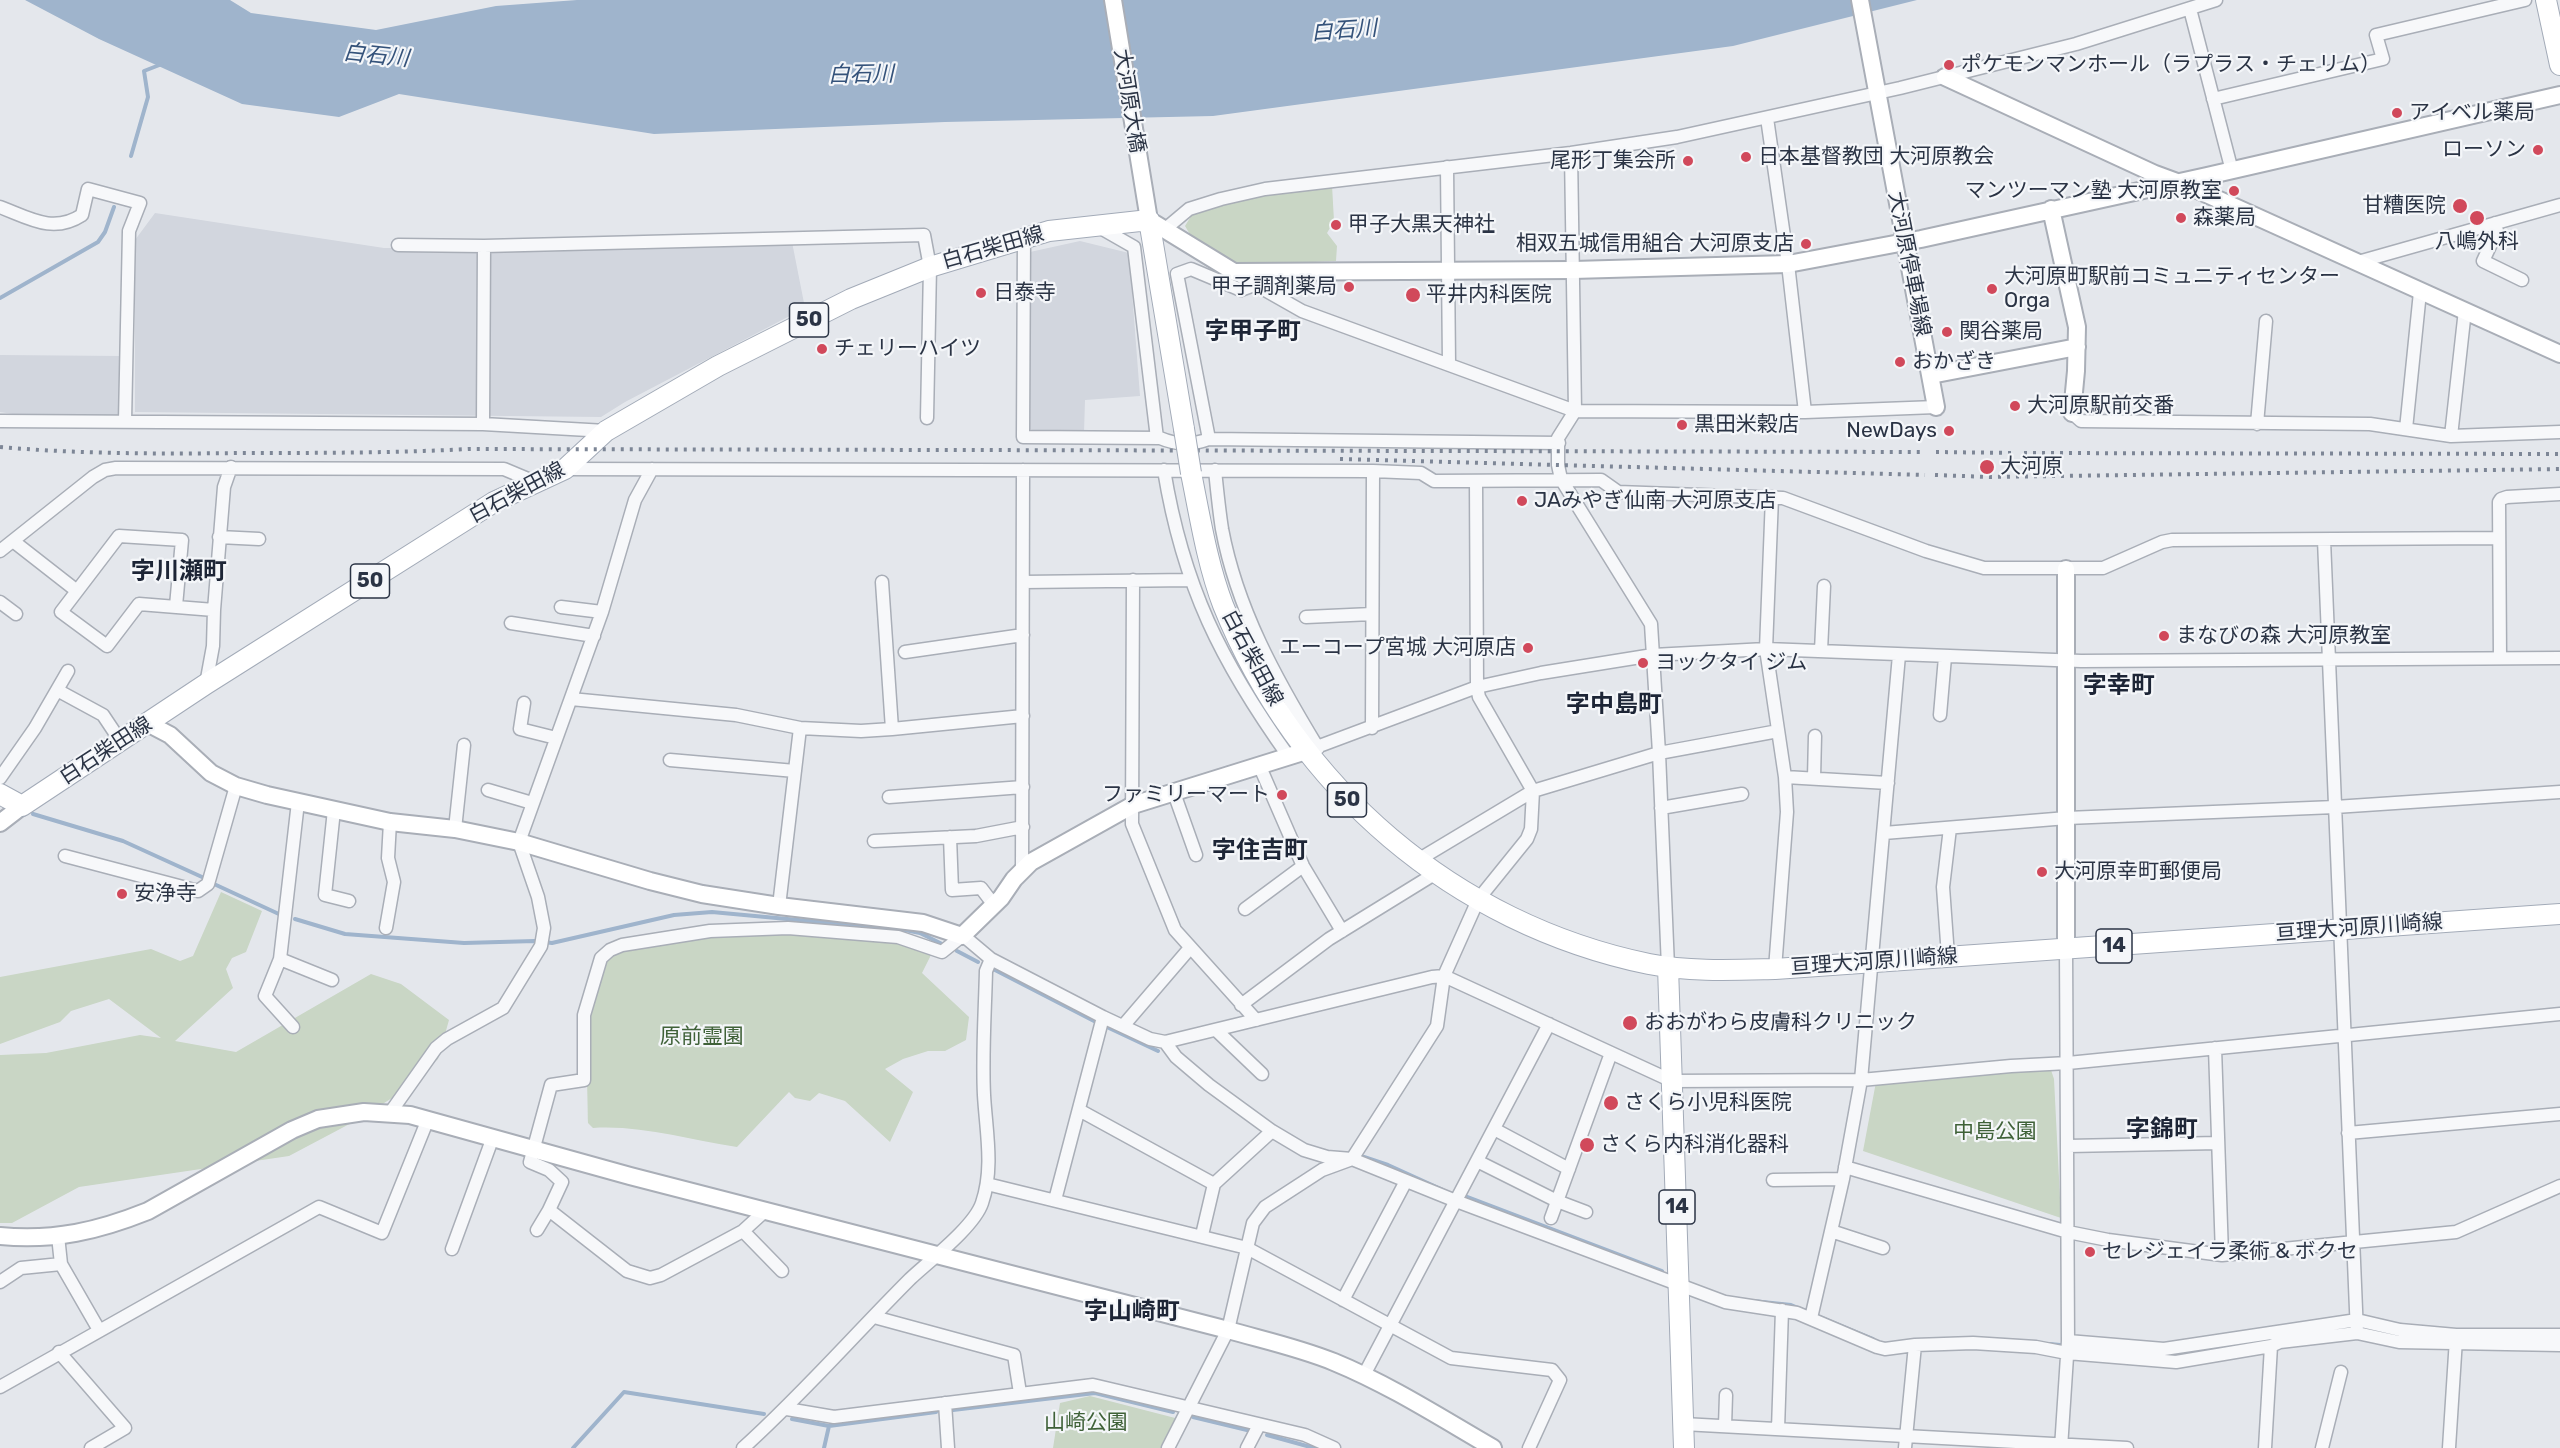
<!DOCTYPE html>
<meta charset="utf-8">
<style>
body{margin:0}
canvas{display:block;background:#e4e7ec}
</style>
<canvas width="2560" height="1448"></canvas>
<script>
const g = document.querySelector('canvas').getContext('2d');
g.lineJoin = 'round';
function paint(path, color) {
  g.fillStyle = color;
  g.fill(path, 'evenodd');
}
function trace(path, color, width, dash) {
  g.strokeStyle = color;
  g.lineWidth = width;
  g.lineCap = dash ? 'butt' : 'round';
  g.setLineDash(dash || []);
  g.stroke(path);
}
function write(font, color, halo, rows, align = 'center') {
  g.font = font + ' Rubik,"Noto Sans JP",sans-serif';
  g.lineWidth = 4.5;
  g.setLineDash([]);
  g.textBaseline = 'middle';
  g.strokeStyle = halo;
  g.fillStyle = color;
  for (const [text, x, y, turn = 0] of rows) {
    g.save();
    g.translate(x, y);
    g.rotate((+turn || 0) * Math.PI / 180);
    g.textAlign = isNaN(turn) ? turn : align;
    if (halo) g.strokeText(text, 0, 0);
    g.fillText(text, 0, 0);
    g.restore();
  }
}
const built = new Path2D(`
 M155,213L384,248L628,247L792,242L805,308L625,402L601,417L135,412V240Z
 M1080,241L1129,253L1140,396L1085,400L1084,433H1036L1029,428L1030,252Z
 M0,355L123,356L121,416L19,415L0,412Z`);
const green = new Path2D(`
 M1332,185L1334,221L1327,233L1337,246L1336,261L1243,265L1222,256L1191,236L1185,226L1193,213C1239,197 1283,190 1332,185Z
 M221,892L262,911L246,952L232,958L226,969L233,988L175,1041L236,1052L371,974L401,984L449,1020L438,1059L400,1093L357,1120L289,1156L79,1187L12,1223H0V1055L46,1053L140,1035L161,1038L109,999L71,1011L60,1022L0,1044V977L151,949L180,961L193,956Z
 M785,932L905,943L931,955L922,973L969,1017L966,1040L945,1051H928L903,1059L885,1069L913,1092L890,1142L845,1101L819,1093L810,1101L795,1098L789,1092L737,1147C689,1140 642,1125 593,1128L588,1123C588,1074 580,992 611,952L693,935Z
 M2050,1067L2054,1079L2061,1218L1863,1151L1876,1082Z
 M1090,1396L1179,1419L1163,1448H1053L1060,1403Z`);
const water = new Path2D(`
 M25,0H230L251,13L376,30L496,6L577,0H1917L1733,46L1213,116L945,122L654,134L399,94L339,117L242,104L99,39Z`);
const stream = new Path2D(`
 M131,156L148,97L144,71L162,64
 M0,298L98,242L105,232L114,207
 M33,814L123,841L202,877
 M214,884L281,915
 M295,919L345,934L464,943L535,941L552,943L674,915L712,912L905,930L920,933L942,944
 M957,951L978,962
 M995,970L1094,1021
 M1109,1028L1158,1051
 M1364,1157L1388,1165L1443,1190
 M1465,1196L1662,1271
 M1753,1301L1791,1305L1873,1339
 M2050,1344L2060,1345
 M2162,1354L2256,1341
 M953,1410L1095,1393L1173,1412
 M1193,1417L1247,1430
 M792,1419L829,1426L936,1412
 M1267,1435L1314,1448
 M573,1448L624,1392L764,1414
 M824,1448L829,1426`);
const street = new Path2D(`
 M2190,9L2232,171
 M2213,99L2383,59L2376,35L2525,0
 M1767,118L1788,264L1805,412
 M1571,153L1575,411L1558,438V465L1561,479L1651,624L1659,753L1668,967
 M1447,167L1449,364
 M0,207C29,218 53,234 82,215L88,189L140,203L129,231L125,421
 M2495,223L2497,231L2483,261L2522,280
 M1099,227L1134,247L1157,438
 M1164,230L1189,209L1221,199L1265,189L1571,153L1677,137L1900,88L2076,44L2216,0
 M1024,238L1023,437L1160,438C1176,445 1193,445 1209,439L1559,443
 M398,245L484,246L924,235L930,267L927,418
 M2358,262L2560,205
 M1235,273L1302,311L1575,411L1805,412L1936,407
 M2072,413L2081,421L2370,424L2451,436L2560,432
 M0,421L483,424L606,431
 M483,424L484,246
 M2257,424L2266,321
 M2406,429L2420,292
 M2451,436L2465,310
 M1209,439L1177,274L1191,269L1241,290L1257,284
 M565,469L1373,471L1421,473L1434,481L1601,480L1618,492L1783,498L1926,551L1984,568H2103L2162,542L2172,540L2498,538
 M1164,470C1183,586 1221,662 1289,757
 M1215,470C1217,490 1219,510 1222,529C1237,609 1276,679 1318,748
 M1772,497L1766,649L1785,777L1787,812L1775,969
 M219,537L259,539
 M2324,540L2357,1333
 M13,541L77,591
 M0,551L93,477L105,470L116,468L504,469L535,482
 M1133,580L1132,824L1175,930L1256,1020
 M1024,582L1190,580
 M0,602L16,614
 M176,606L182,540L119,536L61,612L107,646L139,604L214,610
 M561,607L602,612
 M1306,617L1372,614
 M511,623L594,636
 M1821,651L1824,586
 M905,652L1023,635
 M2500,658L2499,502L2501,499L2507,497L2560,494
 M206,684L213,646L214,610L224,487L231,467
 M57,690L103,715L121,742
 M571,699L736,715L800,728L861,731L892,729L882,582
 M524,703L520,729L556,738
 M1940,715L1945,657
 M1372,728L1373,471
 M892,729L1023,716
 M1306,751L1477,687L1541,673L1653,655L1766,649L2081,661L2560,658
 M670,760L795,771
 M1260,767L1303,866L1342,931
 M1785,777L1888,783
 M0,778L35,728L68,671
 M1814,778L1815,736
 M488,790L532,803
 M1174,793L1196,855
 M889,797L1023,787
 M1661,808L1742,794
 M334,810L325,895L349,901
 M455,829L464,745
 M1884,833L2067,818L2335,807L2560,792
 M950,837L952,890L981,888L994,905
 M874,841L976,836L1023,827
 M65,856L198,891L208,884L236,786
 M1418,860L1533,791L1659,753L1778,731
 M1022,869L1023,470
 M779,906L800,728
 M1245,909L1303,866
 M386,928L394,882L388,858L390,822
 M1948,956L1943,887L1950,828
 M280,959L332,980
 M1241,1005L1329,939L1436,873
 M1123,1026L1190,948
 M293,1027L265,996L280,959L298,802
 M1217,1031L1262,1074
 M1165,1042L1176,1057L1209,1085L1272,1131L1304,1150L1327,1157L1352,1159L1456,1201L1725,1302L1797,1313L1877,1347L1885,1349L1915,1345L1973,1343L2036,1347L2067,1353L2176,1362L2271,1346L2280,1342L2357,1333L2399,1342L2560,1345
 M2215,1048L2222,1255
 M1079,1110L1214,1184
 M390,1113L436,1048L447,1039L503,1008L541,946L544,928L538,897L519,842L602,612L635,500L652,469
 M1494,1129L1569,1169
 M2348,1133L2560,1114
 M2068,1146L2218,1143
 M1477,1161L1557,1201L1586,1212
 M1845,1167L2068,1232L2108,1240L2222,1255L2456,1232L2560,1186
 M1773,1180L1843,1179
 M987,1184L1247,1248L1451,1358L1552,1370L1560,1380L1529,1448
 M1055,1200L1103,1017
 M766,1210L743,1231L661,1275L650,1278L627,1271L549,1210L562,1182L549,1170L530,1162L551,1085L584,1080V1015L601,958L610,950L622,945L710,931L788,928L898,937L942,952L962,936L966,938L991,959L1103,1017L1150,1039L1165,1042L1432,977L1444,976L1672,1081L1861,1080L2011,1066L2068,1063L2560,1014
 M1551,1218L1611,1053
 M537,1230L549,1210
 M743,1231L782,1271
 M1831,1231L1883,1248
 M1202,1235L1214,1184L1272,1131
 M58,1236L61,1264L99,1330
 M452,1249L493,1137
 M0,1282L21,1268L61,1264
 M1343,1300L1406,1181
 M874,1317L1014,1355L1020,1393
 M1811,1318L1843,1179L1861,1080L1899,655
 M2068,1341L2164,1349L2357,1320L2400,1330L2456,1335H2560
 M59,1352L125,1428L91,1448
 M1364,1375L1549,1024
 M0,1387L319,1207L382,1233L428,1119
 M945,1403L948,1448
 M787,1409L834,1417L1093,1385L1305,1435L1334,1448
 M1683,1424L2127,1448
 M1725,1426L1726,1395
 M1778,1429L1782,1310
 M743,1448C802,1395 854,1335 910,1279C929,1261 974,1227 982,1203C994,1168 986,1131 984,1095C982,1054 985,1012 986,971L991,959
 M1168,1448L1228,1330L1253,1223L1265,1207L1322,1170L1352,1159L1437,1026L1444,976L1474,909L1485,891L1527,839L1531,829L1533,791L1479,697L1477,687L1476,481
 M1247,1448L1259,1425
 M1905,1448L1915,1345
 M2061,1448L2068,1341L2066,950
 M2265,1448L2271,1346
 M2322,1448L2341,1372
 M2449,1448L2456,1339`);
const secondary = new Path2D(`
 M1113,0L1149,220L1234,272L1573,270L1788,264L1921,239L2207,176L2560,95
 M1860,0L1936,407
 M1945,77L2155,174L2193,188L2560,354
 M2051,209L2077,327L2076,371L2072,413
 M1931,375L2077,347
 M2066,569V950
 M149,724L170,735L211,773L236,786L267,795L390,822L455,829L519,842L650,881L702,894L779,906L923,923L962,936L1001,898L1014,879L1031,862L1133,805L1306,751
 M0,823L22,806
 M0,1236C55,1241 98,1231 148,1211L292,1130L318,1119L364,1112L410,1115L630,1176L1228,1330C1263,1340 1300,1348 1334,1362C1390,1385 1441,1418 1493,1448`);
const primary = new Path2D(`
 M2546,0L2560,65
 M1191,473C1200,517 1207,563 1223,605C1296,788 1455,924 1649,964C1690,972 1733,970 1775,969L2560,914
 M0,794L22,806L206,684L494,502L565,469L606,431L718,366L851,299L930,267L1049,231L1149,220L1184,429
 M1668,967L1684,1448`);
const rail = new Path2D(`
 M0,447C80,454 161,454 241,453C317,453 393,453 469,449L1925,452
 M1936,452L2015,453
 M2024,453L2560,454
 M1340,459L1925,475
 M1935,475L1989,477L2560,469`);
const primaryBridge = new Path2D(`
 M1184,429L1191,473`);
const markers = [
 [1949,65,6,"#d1495b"],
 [2397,113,6,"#d1495b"],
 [2538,150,6,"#d1495b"],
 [1746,157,6,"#d1495b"],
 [1688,161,6,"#d1495b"],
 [2234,191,6,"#d1495b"],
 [2460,206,8,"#d1495b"],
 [2181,218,6,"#d1495b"],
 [2477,218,8,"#d1495b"],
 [1336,225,6,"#d1495b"],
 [1806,244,6,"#d1495b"],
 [1349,287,6,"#d1495b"],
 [1992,289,6,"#d1495b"],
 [981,293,6,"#d1495b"],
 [1413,295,8,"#d1495b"],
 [1947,332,6,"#d1495b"],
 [822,349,6,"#d1495b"],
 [1900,362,6,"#d1495b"],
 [2015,406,6,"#d1495b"],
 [1682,425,6,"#d1495b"],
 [1949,431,6,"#d1495b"],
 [1987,467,8,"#d1495b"],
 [1522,501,6,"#d1495b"],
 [2164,636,6,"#d1495b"],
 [1528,648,6,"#d1495b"],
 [1643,663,6,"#d1495b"],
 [1282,795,6,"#d1495b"],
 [2042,872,6,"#d1495b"],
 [122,894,6,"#d1495b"],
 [1630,1023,8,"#d1495b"],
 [1611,1103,8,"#d1495b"],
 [1587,1145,8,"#d1495b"],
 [2090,1252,6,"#d1495b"]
];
const shields = [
 [809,320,39],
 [370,581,39],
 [1347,800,39],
 [2114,946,36],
 [1677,1207,36]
];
const shieldNames = [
 ["50",809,320],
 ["50",370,581],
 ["50",1347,800],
 ["14",2114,946],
 ["14",1677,1207]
];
const poiNames = [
 ["ポケモンマンホール（ラプラス・チェリム）",1961,65],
 ["アイベル薬局",2409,113],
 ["ローソン",2526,150,"right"],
 ["日本基督教団 大河原教会",1758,157],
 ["尾形丁集会所",1676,161,"right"],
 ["マンツーマン塾 大河原教室",2222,191,"right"],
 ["甘糟医院",2446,206,"right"],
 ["森薬局",2193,218],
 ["甲子大黒天神社",1348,225],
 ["八嶋外科",2477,242,"center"],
 ["相双五城信用組合 大河原支店",1794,244,"right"],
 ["大河原町駅前コミュニティセンター",2004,277],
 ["Orga",2004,301],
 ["甲子調剤薬局",1337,287,"right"],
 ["日泰寺",993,293],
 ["平井内科医院",1426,295],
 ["関谷薬局",1959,332],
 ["チェリーハイツ",834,349],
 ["おかざき",1912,362],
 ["大河原駅前交番",2027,406],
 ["黒田米穀店",1694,425],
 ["NewDays",1937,431,"right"],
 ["大河原",2000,467],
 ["JAみやぎ仙南 大河原支店",1534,501],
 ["まなびの森 大河原教室",2176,636],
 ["エーコープ宮城 大河原店",1516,648,"right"],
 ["ヨックタイ ジム",1655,663],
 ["ファミリーマート",1270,795,"right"],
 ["大河原幸町郵便局",2054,872],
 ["安浄寺",134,894],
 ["おおがわら皮膚科クリニック",1644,1023],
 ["さくら小児科医院",1624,1103],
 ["さくら内科消化器科",1600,1145],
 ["セレジェイラ柔術 & ボクセ",2102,1252]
];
const streetNames = [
 ["大河原大橋",1129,101,81],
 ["白石柴田線",993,248,-16],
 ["大河原停車場線",1909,264,79],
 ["白石柴田線",517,493,-28],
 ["白石柴田線",1252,658,62],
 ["白石柴田線",106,751,-33],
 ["亘理大河原川崎線",2359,928,-4],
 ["亘理大河原川崎線",1874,962,-4]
];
const parkNames = [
 ["原前霊園",702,1037],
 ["中島公園",1995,1132],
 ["山崎公園",1086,1423]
];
const waterNames = [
 ["白石川",1344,31,-4],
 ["白石川",376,56,6],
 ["白石川",861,75,-1]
];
const quarterNames = [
 ["字甲子町",1253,332],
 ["字川瀬町",179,572],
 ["字幸町",2119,686],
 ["字中島町",1614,705],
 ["字住吉町",1260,851],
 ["字錦町",2162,1130],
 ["字山崎町",1132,1312]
];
paint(built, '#d2d6de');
paint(green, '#c9d6c5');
paint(water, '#9fb4cc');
trace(stream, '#9fb4cc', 4);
trace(street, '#a9aeb7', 15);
trace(secondary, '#a9aeb7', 20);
trace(primary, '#a3abb8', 22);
trace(street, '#f7f8fa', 12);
trace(secondary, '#fff', 16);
trace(primary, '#fff', 20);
trace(rail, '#7d8696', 4, [3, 6]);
trace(primaryBridge, '#a3abb8', 22, []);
trace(primaryBridge, '#fff', 20);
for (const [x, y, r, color] of markers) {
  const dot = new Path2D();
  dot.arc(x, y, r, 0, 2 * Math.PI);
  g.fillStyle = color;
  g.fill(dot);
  trace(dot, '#f4f6f9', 2);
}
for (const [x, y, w] of shields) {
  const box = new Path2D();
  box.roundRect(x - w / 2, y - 17, w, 34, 4.5);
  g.fillStyle = '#f4f6f9';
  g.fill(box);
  trace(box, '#2b3445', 1.5);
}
write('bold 20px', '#2b3445', null, shieldNames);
write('21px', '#2b3445', '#f4f6f9', poiNames, 'left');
write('21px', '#2b3445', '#f4f6f9', streetNames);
write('21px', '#3f6138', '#f4f6f9', parkNames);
write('italic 22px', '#34527a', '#f4f6f9', waterNames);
write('bold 24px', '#1d2536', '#f4f6f9', quarterNames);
</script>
